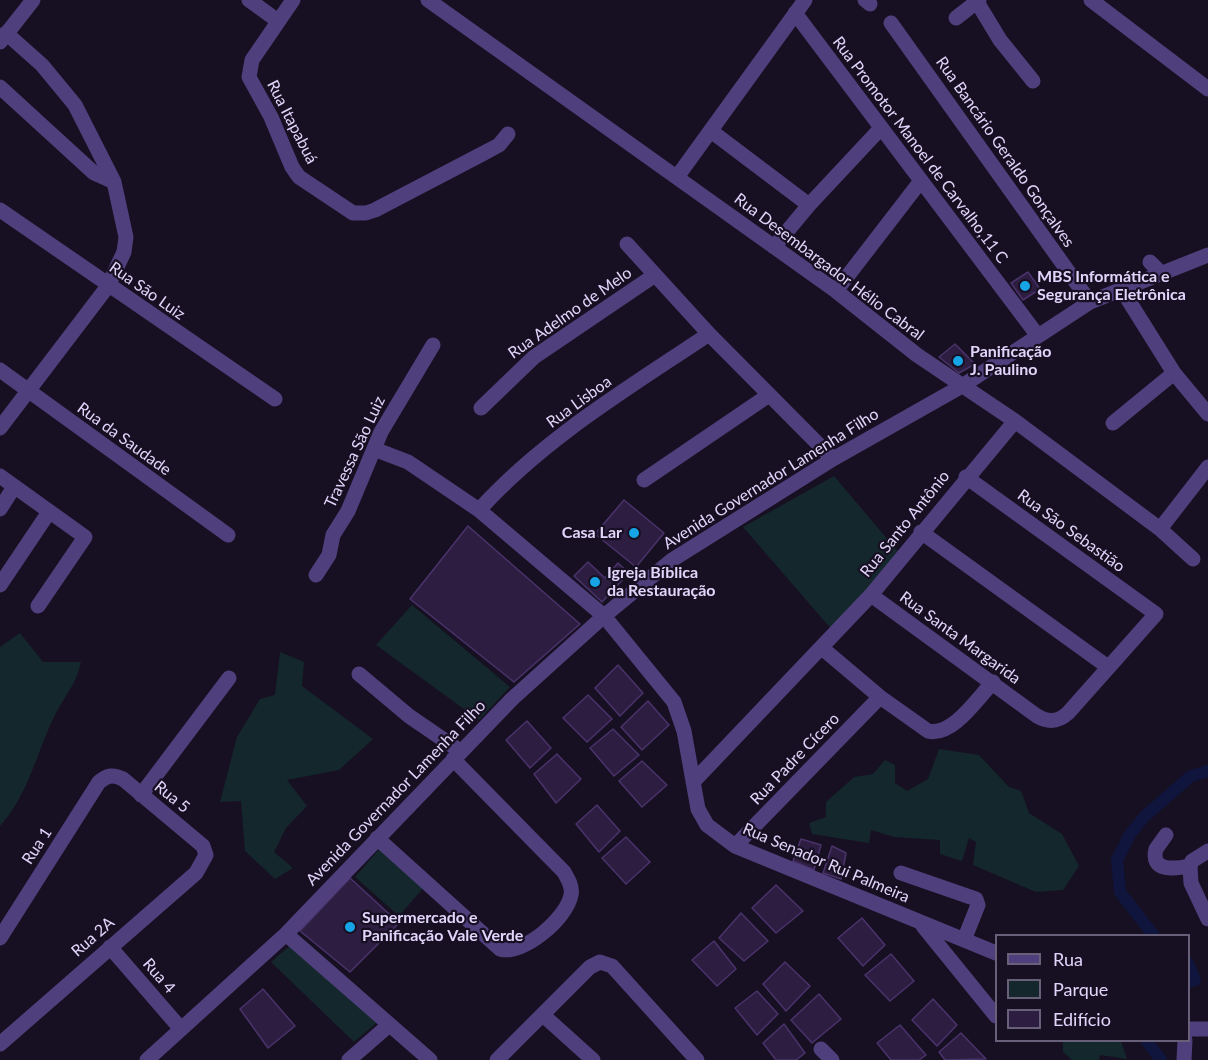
<!DOCTYPE html>
<meta charset="utf-8">
<style>
body{margin:0}
#map{position:relative;width:1208px;height:1060px;overflow:hidden;background:#171022;font-family:Lato,sans-serif}
canvas{display:block}
.legend{position:absolute;left:995px;top:934px;width:195px;height:108px;box-sizing:border-box;background:#171022;border:2px solid #685f79;margin:0;padding:8px 10px;list-style:none;font-size:18px;color:#e2d5fb}
.legend li{display:flex;align-items:center;gap:12px;height:30px}
.legend b{width:30px;border:2px solid #685f79}
</style>
<div id="map">
<canvas width="1208" height="1060"></canvas>
<ul class="legend">
<li><b style="height:8px;background:#4f407d"></b>Rua</li>
<li><b style="height:16px;background:#14272c"></b>Parque</li>
<li><b style="height:16px;background:#2d1e41"></b>Edifício</li>
</ul>
</div>
<script>
const g = document.querySelector('canvas').getContext('2d');
g.lineJoin = 'round';
function paint(path, color) {
  g.fillStyle = color;
  g.fill(path, 'evenodd');
}
function trace(path, color, width, dash) {
  g.strokeStyle = color;
  g.lineWidth = width;
  g.lineCap = dash ? 'butt' : 'round';
  g.setLineDash(dash || []);
  g.stroke(path);
}
function write(font, color, halo, rows, align = 'center') {
  g.font = font + ' Lato,sans-serif';
  g.lineWidth = 4.5;
  g.setLineDash([]);
  g.textBaseline = 'middle';
  g.strokeStyle = halo;
  g.fillStyle = color;
  for (const [text, x, y, turn = 0] of rows) {
    g.save();
    g.translate(x, y);
    g.rotate((+turn || 0) * Math.PI / 180);
    g.textAlign = isNaN(turn) ? turn : align;
    if (halo) g.strokeText(text, 0, 0);
    g.fillText(text, 0, 0);
    g.restore();
  }
}
const green = new Path2D(`
 M834,476L900,554L833,631L743,527Z
 M412,605L510,687L479,720L376,645Z
 M20,633L43,662H81C77,682 67,693 57,711C37,749 30,793 0,826V647Z
 M280,652L304,662L302,686L373,739L339,770L287,780L307,806L286,828L274,852L293,868L275,879L245,851L241,801L220,802L237,737L260,699L275,695Z
 M939,749L979,755L1009,787L1021,791L1029,813L1062,834L1079,866L1063,890L1036,892L973,865L976,842L969,838L962,861L940,854V840L894,837L871,830L869,843L812,834L809,823L826,817V802L854,777L873,774L885,760L895,765V783L907,791L928,779Z
 M381,847L426,885L399,916L355,877Z
 M294,942L380,1020L354,1042L271,962Z
 M1063,1041H1121L1127,1059L1100,1055L1099,1060H1072L1063,1052Z`);
const canal = new Path2D(`
 M1154,936L1120,892L1117,860L1130,834L1145,816L1191,776L1208,771
 M1188,963L1195,980L1188,982
 M1146,1040L1161,1060`);
const building = new Path2D(`
 M1028,272L1040,289L1023,300L1011,283Z
 M955,344L975,364L959,373L939,357Z
 M624,500L664,533L636,567L595,534Z
 M468,526L580,624L514,682L410,599Z
 M588,562L605,578L618,563L629,573L602,602L574,576Z
 M618,665L643,693L620,716L595,688Z
 M588,695L612,719L587,742L563,718Z
 M648,701L669,725L642,750L621,727Z
 M527,721L551,748L530,768L506,740Z
 M613,729L639,755L614,776L590,748Z
 M557,754L581,779L556,803L534,774Z
 M642,761L667,785L642,807L619,781Z
 M597,805L620,831L599,852L576,824Z
 M626,837L650,862L626,884L602,858Z
 M801,839L821,845L814,870L793,861Z
 M832,846L846,853L841,879L823,873Z
 M350,878L399,923L350,972L300,931Z
 M776,885L803,911L776,933L752,908Z
 M741,913L768,941L744,961L719,938Z
 M862,918L885,945L863,966L838,938Z
 M714,941L736,969L717,986L692,960Z
 M891,954L914,981L890,1001L865,975Z
 M785,962L810,986L786,1011L763,984Z
 M263,989L295,1026L268,1048L240,1009Z
 M757,991L778,1014L757,1035L735,1008Z
 M819,994L841,1019L812,1043L791,1020Z
 M933,999L957,1025L937,1046L912,1020Z
 M784,1024L805,1053L796,1060H776L763,1043Z
 M900,1025L926,1055L919,1060H891L877,1043Z
 M961,1033L986,1059L945,1060L939,1052Z`);
const minor = new Path2D(`
 M249,0L278,21
 M293,0L252,60L249,77L271,117L292,167L299,177L353,213H366L375,210L484,153L499,145L508,134
 M428,0L836,291L917,355L1015,421L1160,529L1193,559
 M865,0L870,4
 M1091,0L1208,89
 M977,2L1000,40L1033,81
 M795,13L1038,336
 M956,18L979,0
 M891,23L1090,302
 M0,42L33,0
 M0,87L94,173L114,182
 M711,131L809,205
 M677,177L805,0
 M0,210L275,399
 M627,244L709,334L833,459
 M774,247L809,205L881,128
 M1150,262L1162,274
 M1122,290L1174,373L1208,414
 M836,291L920,182
 M0,370L228,535
 M481,408L534,357L655,275
 M1113,423L1174,373
 M0,428L108,286L124,252L126,237L114,182L75,105L42,65L6,33
 M374,449L408,462L479,510L604,616L674,702L684,731L698,809L707,825L735,846L996,953
 M0,476L85,537L38,606
 M644,480L769,395
 M0,509L14,487
 M479,510C544,438 630,387 709,334
 M1160,529L1208,467
 M921,532L1108,667
 M316,575L329,555L333,535L348,511L381,432L433,345
 M0,585L49,512
 M871,595L1037,716C1049,723 1058,722 1068,713L1156,614L966,477
 M822,648L880,697L928,731C952,737 977,699 993,682
 M359,674L409,716L460,751
 M693,782L871,595L1015,421
 M141,795L229,678
 M1166,835L1156,849C1150,872 1174,869 1190,866
 M377,838L500,949C523,956 567,918 571,895C573,887 568,879 564,872L453,759
 M735,846L880,697
 M1208,851L1192,861L1190,866L1191,883L1208,919
 M901,873L976,899L978,905L964,940
 M923,926L996,1016
 M286,934L430,1060
 M0,938L99,782C108,775 113,774 123,779L203,846L206,855L196,873L0,1044
 M110,947L181,1029
 M543,1015L593,1060
 M1188,1029H1208
 M821,1049L832,1060
 M147,1060L286,934L512,699L604,616L672,560L833,459L962,386L1090,302L1208,255
 M349,1060L389,1025
 M497,1060L590,967L600,962L612,966L697,1060
 M1184,1060L1185,1040`);
const markers = [
 [1025,286,6,"#16a4e6"],
 [958,361,6,"#16a4e6"],
 [634,533,6,"#16a4e6"],
 [595,582,6,"#16a4e6"],
 [350,927,6,"#16a4e6"]
];
const streetNames = [
 ["Rua Itapabuá",292,122,63],
 ["Rua Promotor Manoel de Carvalho,11 C",920,150,53],
 ["Rua Bancário Geraldo Gonçalves",1005,152,55],
 ["Rua Desembargador Hélio Cabral",829,267,37],
 ["Rua São Luiz",147,291,35],
 ["Rua Adelmo de Melo",570,313,-35],
 ["Rua Lisboa",579,402,-36],
 ["Rua da Saudade",124,439,36],
 ["Travessa São Luiz",355,452,-65],
 ["Avenida Governador Lamenha Filho",771,479,-32],
 ["Rua Santo Antônio",905,524,-51],
 ["Rua São Sebastião",1071,531,36],
 ["Rua Santa Margarida",960,638,36],
 ["Rua Padre Cícero",795,759,-46],
 ["Avenida Governador Lamenha Filho",396,793,-46],
 ["Rua 5",172,797,39],
 ["Rua 1",37,846,-57],
 ["Rua Senador Rui Palmeira",826,863,23],
 ["Rua 2A",93,937,-41],
 ["Rua 4",159,976,49]
];
const poiNames = [
 ["MBS Informática e",1037,277],
 ["Segurança Eletrônica",1037,295],
 ["Panificação",970,352],
 ["J. Paulino",970,370],
 ["Casa Lar",622,533,"right"],
 ["Igreja Bíblica",607,573],
 ["da Restauração",607,591],
 ["Supermercado e",362,918],
 ["Panificação Vale Verde",362,936]
];
paint(green, '#14272c');
trace(canal, '#0f153d', 12);
paint(building, '#2d1e41');
trace(building, '#4a326b', 1.5);
trace(minor, '#4f407d', 15);
for (const [x, y, r, color] of markers) {
  const dot = new Path2D();
  dot.arc(x, y, r, 0, 2 * Math.PI);
  g.fillStyle = color;
  g.fill(dot);
  trace(dot, '#171022', 2);
}
write('16px', '#e2d5fb', '#171022', streetNames);
write('bold 16px', '#e2d5fb', '#171022', poiNames, 'left');
</script>
